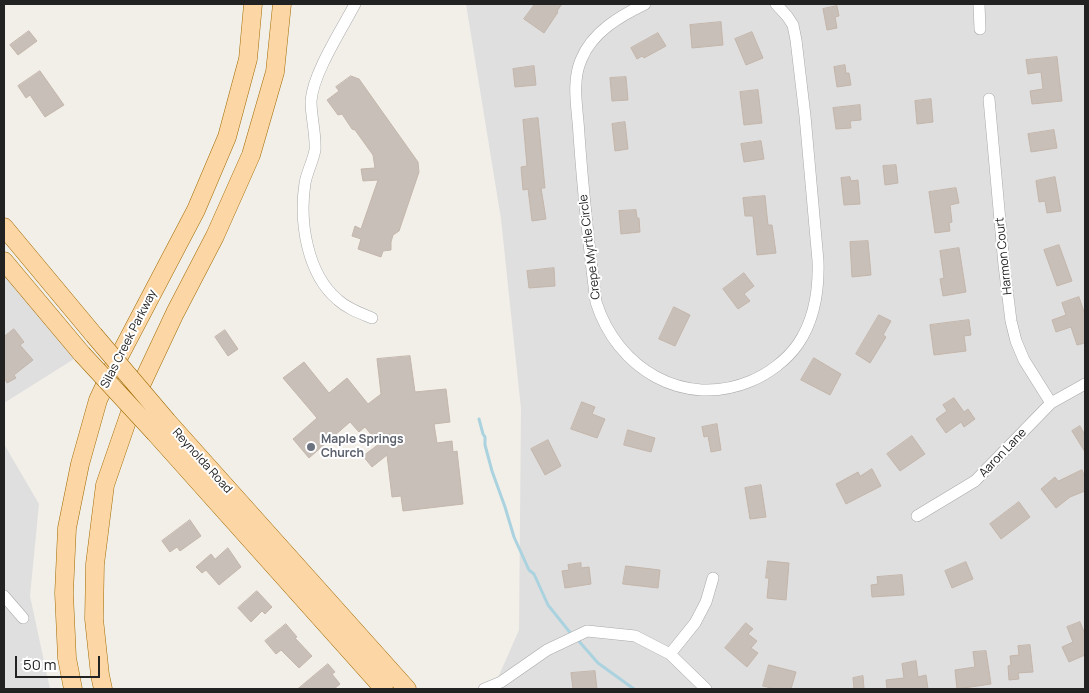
<!DOCTYPE html>
<style>
body{margin:0}
#map{position:relative;width:1089px;height:693px;overflow:hidden;background:#f2efe9;font-family:Manrope,sans-serif}
canvas{display:block}
.frame{position:absolute;inset:0;border:5px solid #222;pointer-events:none}
.scale{position:absolute;left:15px;top:656px;width:85px;height:22px;box-sizing:border-box;border:2px solid #222;border-top:0;padding-left:6px;font-size:15px;line-height:18px;white-space:nowrap;color:#222;-webkit-text-stroke:4px #fff;paint-order:stroke}
</style>
<div id="map">
<canvas width="1089" height="693"></canvas>
<div class="frame"></div>
<div class="scale">50 m</div>
</div>
<script>
const g = document.querySelector('canvas').getContext('2d');
g.lineJoin = 'round';
function paint(path, color) {
  g.fillStyle = color;
  g.fill(path, 'evenodd');
}
function trace(path, color, width, dash) {
  g.strokeStyle = color;
  g.lineWidth = width;
  g.lineCap = dash ? 'butt' : 'round';
  g.setLineDash(dash || []);
  g.stroke(path);
}
function write(font, color, halo, rows, align = 'center') {
  g.font = font + ' Manrope,sans-serif';
  g.lineWidth = 4;
  g.setLineDash([]);
  g.textBaseline = 'middle';
  g.strokeStyle = halo;
  g.fillStyle = color;
  for (const [text, x, y, turn = 0] of rows) {
    g.save();
    g.translate(x, y);
    g.rotate((+turn || 0) * Math.PI / 180);
    g.textAlign = isNaN(turn) ? turn : align;
    if (halo) g.strokeText(text, 0, 0);
    g.fillText(text, 0, 0);
    g.restore();
  }
}
const residential = new Path2D(`
 M466,4H1085V689H493L519,630L521,409L501,219Z
 M4,273L82,354L4,403Z
 M4,444L39,504L30,596L50,689H4Z`);
const stream = new Path2D(`
 M479,419L483,434L485,437V445L492,471L505,507L514,537L529,570L534,574L548,605L572,635
 M577,639L598,663L634,689`);
const building = new Path2D(`
 M535,4H562L557,11L558,12L544,33L524,19Z
 M837,6L839,16L835,17L837,28L827,30L823,9Z
 M721,22L723,45L692,48L690,25Z
 M29,31L37,41L18,55L10,45Z
 M752,32L763,58L746,65L735,39Z
 M658,33L666,46L644,58L642,56L637,59L631,48Z
 M1057,57L1062,101L1032,104L1030,91L1043,89L1041,72L1028,74L1026,60Z
 M845,65L846,73H849L851,85L837,87L834,67Z
 M534,66L536,85L515,87L513,69Z
 M40,71L64,105L45,117L30,95L26,98L18,86Z
 M351,76L359,79L418,162L419,172L399,231L393,235L391,242V250L383,251L381,257L358,249L361,239L352,236L355,226L361,229L378,180L363,181L361,169L375,168L373,155L355,130L352,129L342,114L338,115L327,100L339,91L336,87Z
 M626,77L628,100L612,101L610,78Z
 M758,90L762,123L744,125L740,92Z
 M931,99L933,122L917,124L915,101Z
 M860,105L861,120L850,121L851,128L836,129L833,108Z
 M538,118L545,188H541L546,219L532,221L528,189L523,190L521,167L527,166L523,120Z
 M625,122L628,149L615,151L612,124Z
 M1054,130L1057,148L1031,152L1028,134Z
 M761,141L764,159L744,162L741,144Z
 M896,165L898,183L885,185L883,166Z
 M850,177L851,181L858,180L860,204L844,205L841,178Z
 M1055,177L1061,211L1047,213L1045,201L1039,202L1036,181Z
 M956,188L959,203L950,205L952,222L949,223L950,231L935,233L929,192Z
 M765,196L768,225H772L776,253L757,255L753,216H745L743,198Z
 M636,210L637,218H639L640,232L621,234L619,211Z
 M868,241L871,275L852,277L850,242Z
 M1059,245L1072,281L1057,286L1044,250Z
 M959,248L966,292L943,296L940,279L944,278L940,251Z
 M554,268L555,286L529,288L527,271Z
 M744,273L754,286L744,294L750,301L738,309L723,289Z
 M1079,297L1085,315V343L1077,345L1071,327L1056,332L1052,320L1066,315L1062,303Z
 M674,307L690,315L675,346L659,339Z
 M879,315L891,321L883,335L886,337L870,363L856,354Z
 M969,320L971,335L964,336L966,351L934,355L930,325Z
 M14,329L24,342L20,345L33,360L14,375L16,378L7,383L4,377V337Z
 M225,330L238,349L228,356L215,337Z
 M410,356L415,392L446,389L450,422L434,424L437,443L452,441L453,452L457,451L463,504L403,511L401,496L392,497L387,455L372,467L363,456L379,444L365,427L359,432L350,422L309,458L293,439L317,418L283,378L304,362L329,393L347,378L368,404L381,394L377,359Z
 M814,358L841,374L830,395L801,380Z
 M954,398L964,412L968,409L975,419L964,427L961,422L946,433L936,419L947,411L943,405Z
 M582,402L595,407L592,414L605,419L597,438L571,429Z
 M717,424L721,450L711,452L708,436L704,437L702,427Z
 M1080,426L1085,435V452L1072,431Z
 M628,430L655,438L651,452L624,445Z
 M912,436L925,454L900,471L887,454Z
 M548,440L561,466L545,475L531,449Z
 M872,469L881,486L846,504L836,484L858,472L860,476Z
 M1082,470L1085,478V491L1070,497L1056,508L1041,489L1055,477L1058,481Z
 M761,485L766,517L750,519L745,488Z
 M1019,502L1030,517L1001,539L990,524Z
 M190,520L201,536L180,551L177,547L170,552L162,541Z
 M228,548L241,567L219,585L206,570L202,573L196,567L211,554L215,559Z
 M768,561L789,563L786,600L767,598L769,578H766Z
 M966,562L973,579L952,588L945,571Z
 M581,563V568L589,567L591,584L565,588L562,571L569,570L568,565Z
 M626,566L660,570L658,588L623,584Z
 M902,575L904,595L872,597L871,585L878,584L877,577Z
 M257,591L272,607L265,614L262,611L251,622L238,608Z
 M1080,622L1085,634V655L1069,662L1062,647L1073,642L1067,627Z
 M746,623L753,629L748,634L757,641L751,648L758,653L747,667L725,648Z
 M286,624L297,637L295,638L312,656L299,668L281,650L276,654L265,641Z
 M1030,645L1033,672L1018,673L1019,679L1009,680L1008,666L1011,665L1010,656L1019,655L1018,646Z
 M986,651L991,684L957,689L955,670L975,667L973,652Z
 M916,661L918,677L926,675L928,689H887L886,680L904,678L902,664Z
 M328,664L335,672L332,674L340,684L334,689H298Z
 M769,665L796,672L791,689H776L763,686Z
 M595,671L597,689H573L571,673Z
 M863,676L864,689H854L853,678Z`);
const street = new Path2D(`
 M355,4C342,29 313,73 311,101C311,117 316,134 315,150C313,161 307,172 305,183C299,222 307,274 338,300C348,309 360,313 372,318
 M645,4C620,16 592,32 581,60C571,83 578,111 579,135C583,191 589,247 596,302C617,369 684,409 751,381C768,374 787,360 798,344C815,319 819,290 818,261L805,116L796,40L793,25L787,16L776,4
 M979,4L980,29
 M989,99L1004,265L1011,321L1016,341L1024,360L1051,403
 M917,516L975,481L1051,403L1085,384
 M4,596L23,618
 M670,654L695,623L706,602L713,578
 M484,689L501,682L547,650L587,631L635,636L670,654L706,689`);
const primary = new Path2D(`
 M4,227L94,335
 M4,261L82,354
 M167,421L407,689
 M155,433L384,689
 M73,689L67,658L64,593L67,528L80,464L98,400L112,370L196,210L227,137L248,59L253,4
 M103,689L100,675L94,619L95,564L105,485L135,398L175,313L215,236L251,155L275,72L282,4`);
const primaryBridge = new Path2D(`
 M94,335L167,421
 M82,354L155,433`);
const markers = [
 [311,447,5,"#6b7280"]
];
const streetNames = [
 ["Crepe Myrtle Circle",590,247,-97],
 ["Harmon Court",1004,256,-96],
 ["Silas Creek Parkway",129,339,-63],
 ["Aaron Lane",1003,453,-46],
 ["Reynolda Road",202,461,48]
];
const worshipNames = [
 ["Maple Springs",321,440],
 ["Church",321,454]
];
paint(residential, '#e0dfdf');
trace(stream, '#aad3df', 3);
paint(building, '#c7bfb8');
trace(building, '#c4b6ab', 1);
trace(street, '#a9a9a9', 12);
trace(primary, '#a06b00', 19);
trace(street, '#fff', 11);
trace(primary, '#fcd6a4', 18);
trace(primaryBridge, '#a06b00', 19, []);
trace(primaryBridge, '#fcd6a4', 18);
for (const [x, y, r, color] of markers) {
  const dot = new Path2D();
  dot.arc(x, y, r, 0, 2 * Math.PI);
  g.fillStyle = color;
  g.fill(dot);
  trace(dot, '#fff', 2);
}
write('12px', '#222', '#fff', streetNames);
write('bold 12px', '#5b616d', '#fff', worshipNames, 'left');
</script>
